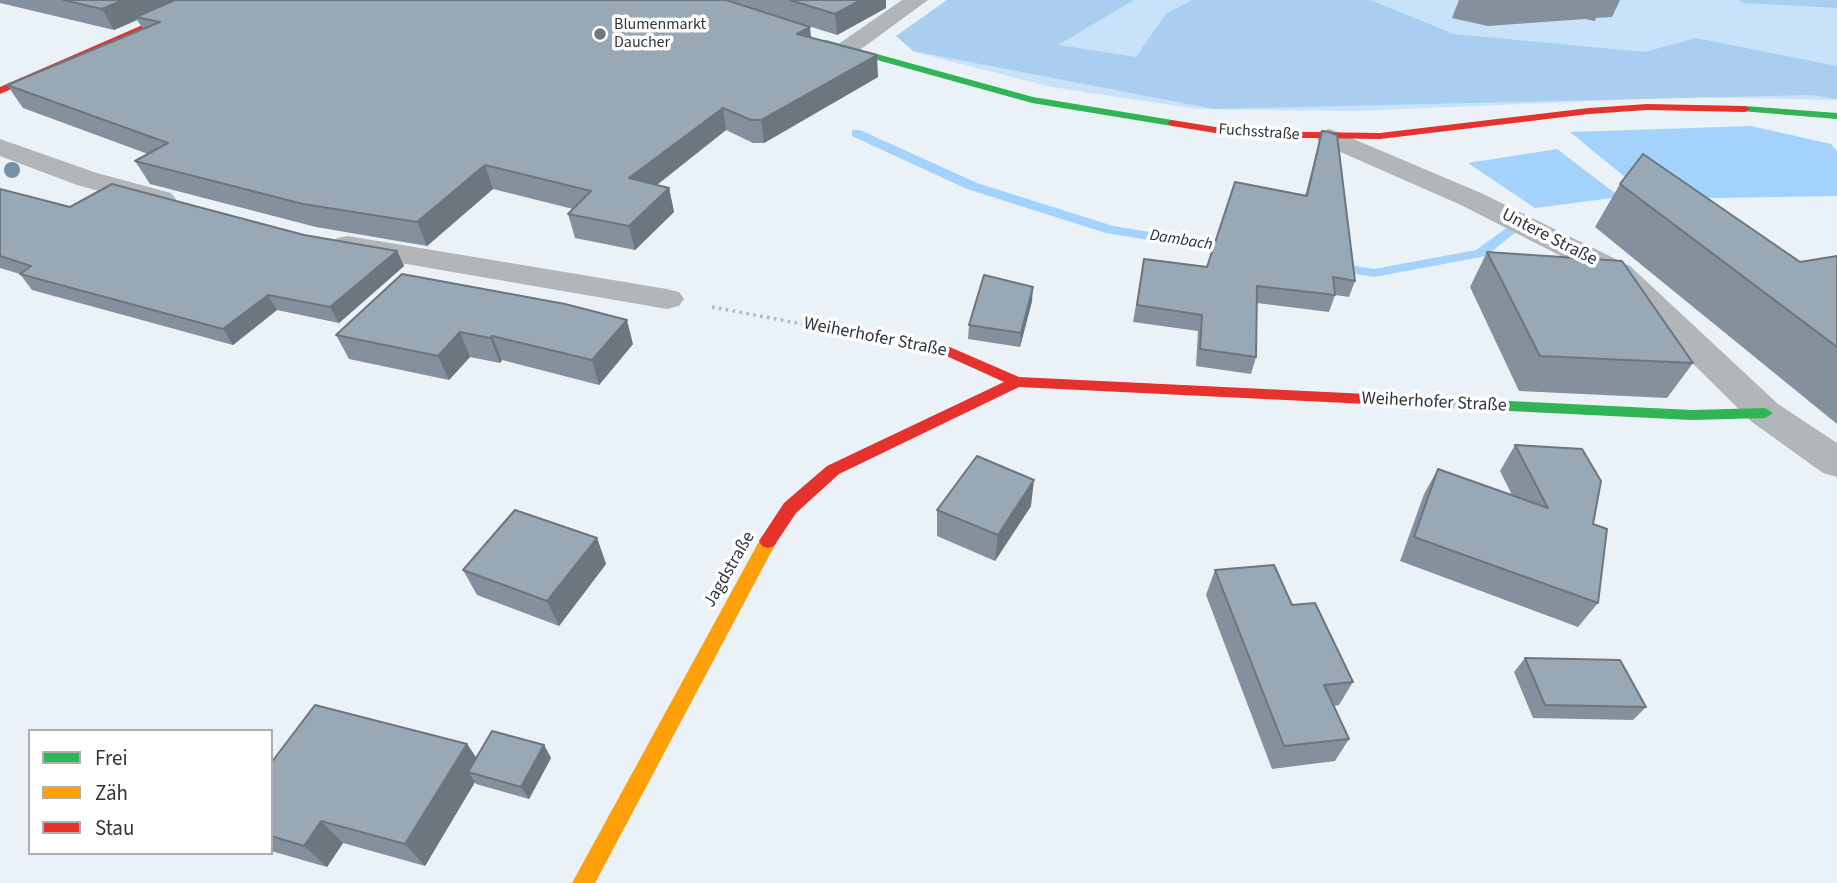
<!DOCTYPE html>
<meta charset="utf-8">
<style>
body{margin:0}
#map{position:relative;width:1837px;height:883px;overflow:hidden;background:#eaf1f7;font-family:"Source Sans 3",sans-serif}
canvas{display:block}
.legend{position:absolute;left:28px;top:729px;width:245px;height:126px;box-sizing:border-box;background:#fff;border:2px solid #acaeb1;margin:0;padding:9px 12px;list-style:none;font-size:21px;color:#2f353b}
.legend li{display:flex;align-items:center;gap:14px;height:35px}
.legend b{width:35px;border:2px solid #acaeb1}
</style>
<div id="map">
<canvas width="1837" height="883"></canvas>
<ul class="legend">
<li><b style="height:9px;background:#30b455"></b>Frei</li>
<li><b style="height:9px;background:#ff9f0a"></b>Zäh</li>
<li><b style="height:9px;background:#e5322d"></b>Stau</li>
</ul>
</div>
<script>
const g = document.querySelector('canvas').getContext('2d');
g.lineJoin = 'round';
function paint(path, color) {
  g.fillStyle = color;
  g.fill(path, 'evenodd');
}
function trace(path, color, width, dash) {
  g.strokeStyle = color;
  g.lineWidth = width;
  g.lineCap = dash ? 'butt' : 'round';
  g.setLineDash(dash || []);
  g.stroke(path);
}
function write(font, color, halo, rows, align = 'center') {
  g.font = font + ' "Source Sans 3",sans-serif';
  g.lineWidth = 7;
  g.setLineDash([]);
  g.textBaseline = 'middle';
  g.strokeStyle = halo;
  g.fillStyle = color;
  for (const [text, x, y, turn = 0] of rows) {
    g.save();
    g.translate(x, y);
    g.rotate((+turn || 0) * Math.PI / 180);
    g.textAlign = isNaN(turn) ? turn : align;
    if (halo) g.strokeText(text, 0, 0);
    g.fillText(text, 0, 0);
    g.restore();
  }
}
const green = new Path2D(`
 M951,0H1837V100L1689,97L1356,111L1197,109L1052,87L914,52L900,36Z`);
const forest = new Path2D(`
 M947,0H1134L1058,45L1136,57L1166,14L1192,0H1370L1454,34L1645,52L1696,38L1837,66V99L1811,95L1214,109L913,51L896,36Z
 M1738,0H1837V8L1744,3Z`);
const water = new Path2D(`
 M1751,126L1831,144L1837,151V196L1652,199L1570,132Z
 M1557,149L1620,197L1535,208L1468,163Z`);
const stream = new Path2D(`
 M852,130H860L977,183L1113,226L1235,246L1242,250L1235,254L1106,233L967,189L852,136Z
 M1512,224L1517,225V231L1486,256L1374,277L1332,270L1325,266L1332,262L1374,269L1476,250Z`);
const path = new Path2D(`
 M712,307L899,342`);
const street = new Path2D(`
 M902,0H928L853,55H837L833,50L837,45Z
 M1330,129L1481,193L1630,266L1778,404L1837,443V477L1823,473L1752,422L1608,280L1461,205L1320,143L1316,137L1320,131Z
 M0,139L97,173L171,193L176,199L171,205L161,208L77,185L0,156Z
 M348,236L667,289L679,292L684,299L679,306L667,309L337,252L332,245L337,238Z`);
const fast = new Path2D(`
 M826,40L1033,97L1172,120L1177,123L1172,126L1032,103L823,45V41Z
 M1745,106L1837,113V119L1741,111V107Z
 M1408,396L1692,410L1765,408L1773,413L1765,418L1692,420L1408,406L1400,401Z`);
const slow = new Path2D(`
 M768,534L774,536L777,541L595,883H572L762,536Z`);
const jam = new Path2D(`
 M200,0H213L0,94V87Z
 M1647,104L1745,106L1750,109L1745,112L1647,110L1589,114L1380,139L1240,137L1172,126L1167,123L1172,120L1240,131L1380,133L1589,108Z
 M945,345L1019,377L1408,396L1416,401L1408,406L1019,387L839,474L796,513L774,546L768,548L762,546L759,541L784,503L827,466L1004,382L940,353L938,350Z`);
const trees = [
 [12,170]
];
const wall = new Path2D(`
 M0,0H886V8L837,35L802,24L811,37L878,77L764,143H753L726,130L657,185L669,188L674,212L635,250L575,238L568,214L573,209L493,189L427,246L316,227L150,184L135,161L148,154L23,108L7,85L143,29L137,20L114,30L0,3Z
 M1459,0H1620L1612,17L1596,18L1595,21L1585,19L1488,26L1452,18Z
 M1322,131L1355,281L1349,297L1335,295L1329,312L1257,303L1256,357L1251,374L1196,366L1198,331L1133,322L1144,259L1207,267L1305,196Z
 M1620,184L1800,262L1837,256V424L1595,227Z
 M0,189L70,207L304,235L397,251L404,266L339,323L277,310L233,345L32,290L20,274L0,268Z
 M1487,252L1693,363L1667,398L1519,391L1470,287Z
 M402,274L633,344L599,385L502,360L500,363L470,357L449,380L349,359L336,335Z
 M1032,301L1020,347L968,339L969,325Z
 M1515,445L1593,524L1598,603L1578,627L1400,561L1424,494L1438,469L1512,495L1500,471Z
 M1031,506L995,561L937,536V510Z
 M597,538L606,564L559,626L477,595L463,570Z
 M1215,570L1292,605L1353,682L1339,705L1334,706L1349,739L1335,761L1272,769L1206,595Z
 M1525,658L1646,707L1633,720L1533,718L1514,672Z
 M467,744L476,757L544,745L551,758L529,799L476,784L475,782L425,866L343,843L327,867L271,851V763Z`);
const shadedWall = new Path2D(`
 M123,0H182L136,17L137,20L114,30L102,9Z
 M861,0H886V8L837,35L835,14Z
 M810,27L812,48L797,34Z
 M877,55L878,77L764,143L761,120Z
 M723,108L726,130L635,202L629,178Z
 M485,165L493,189L427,246L417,222Z
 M669,188L674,212L635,250L629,226Z
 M397,251L404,266L339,323L330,307Z
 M1033,287L1032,301L1020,347L1021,333Z
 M268,295L277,310L233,345L223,329Z
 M627,320L633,344L599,385L592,360Z
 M460,332L470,357L449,380L438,356Z
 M492,336L502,360L500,363L490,338Z
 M1034,480L1031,506L995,561L998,535Z
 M597,538L606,564L559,626L547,601Z
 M467,744L483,768L468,772L475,782L425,866L405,844Z
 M544,745L551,758L529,799L521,787Z
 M321,821L343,843L327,867L304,846Z`);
const building = new Path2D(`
 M63,0H123L102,9Z
 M175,0H726L810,27L797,34L877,55L761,120H751L723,108L629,178L669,188L629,226L568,214L591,191L485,165L417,222L303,204L135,161L168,143L7,85L160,22L136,17Z
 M790,0H861L835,14Z
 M1322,131L1329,132L1337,135L1355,281L1333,277L1335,295L1257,286L1256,357L1200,349L1202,315L1137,305L1144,259L1207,267L1235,182L1307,196Z
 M1643,154L1800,262L1837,256V347L1620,184Z
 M112,184L304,235L397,251L330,307L268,295L223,329L20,274L31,266L0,256V189L70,207Z
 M1487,252L1622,261L1693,363L1540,356Z
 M402,274L565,304L627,320L592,360L492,336L490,338L460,332L438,356L336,335Z
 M984,275L1033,287L1021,333L969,325Z
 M1515,445L1582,449L1601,481L1593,524L1607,529L1598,603L1414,537L1438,469L1548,508Z
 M977,456L1034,480L998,535L937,510Z
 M515,510L597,538L547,601L463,570Z
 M1274,565L1292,605L1315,603L1353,682L1324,685L1349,739L1284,746L1215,570Z
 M1525,658L1620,660L1646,707L1545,705Z
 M315,705L467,744L405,844L321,821L304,846L271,836V763Z
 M492,731L544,745L521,787L468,772Z`);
const markers = [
 [600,34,7,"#70777d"]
];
const farPoinames = [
 ["Blumenmarkt",614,25],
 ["Daucher",614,43]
];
const farStreetnames = [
 ["Fuchsstraße",1259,133,4]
];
const farWaternames = [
 ["Dambach",1181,241,9]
];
const streetNames = [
 ["Untere Straße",1549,238,27],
 ["Weiherhofer Straße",875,338,11],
 ["Weiherhofer Straße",1434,403,3],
 ["Jagdstraße",730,570,-60]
];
paint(green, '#c8e2fa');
paint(forest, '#a9cef0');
paint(water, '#a3d2fc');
paint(stream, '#a3d2fc');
trace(path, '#b2b5b9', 3.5, [2.5, 4.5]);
paint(street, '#b3b6b9');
paint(fast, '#30b455');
paint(slow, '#ff9f0a');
paint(jam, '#e5322d');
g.fillStyle = '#7591a8';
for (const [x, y] of trees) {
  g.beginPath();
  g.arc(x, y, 8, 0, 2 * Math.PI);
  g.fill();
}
paint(wall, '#84909c');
paint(shadedWall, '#6b767f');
paint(building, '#99a8b5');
trace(building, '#6b767f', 2);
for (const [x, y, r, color] of markers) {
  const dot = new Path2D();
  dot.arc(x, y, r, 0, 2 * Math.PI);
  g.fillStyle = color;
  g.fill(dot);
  trace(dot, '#fff', 2.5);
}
write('16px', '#2f353b', '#fff', farPoinames, 'left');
write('16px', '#2f353b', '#fff', farStreetnames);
write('italic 16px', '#112c43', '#fff', farWaternames);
write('18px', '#2f353b', '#fff', streetNames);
</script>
